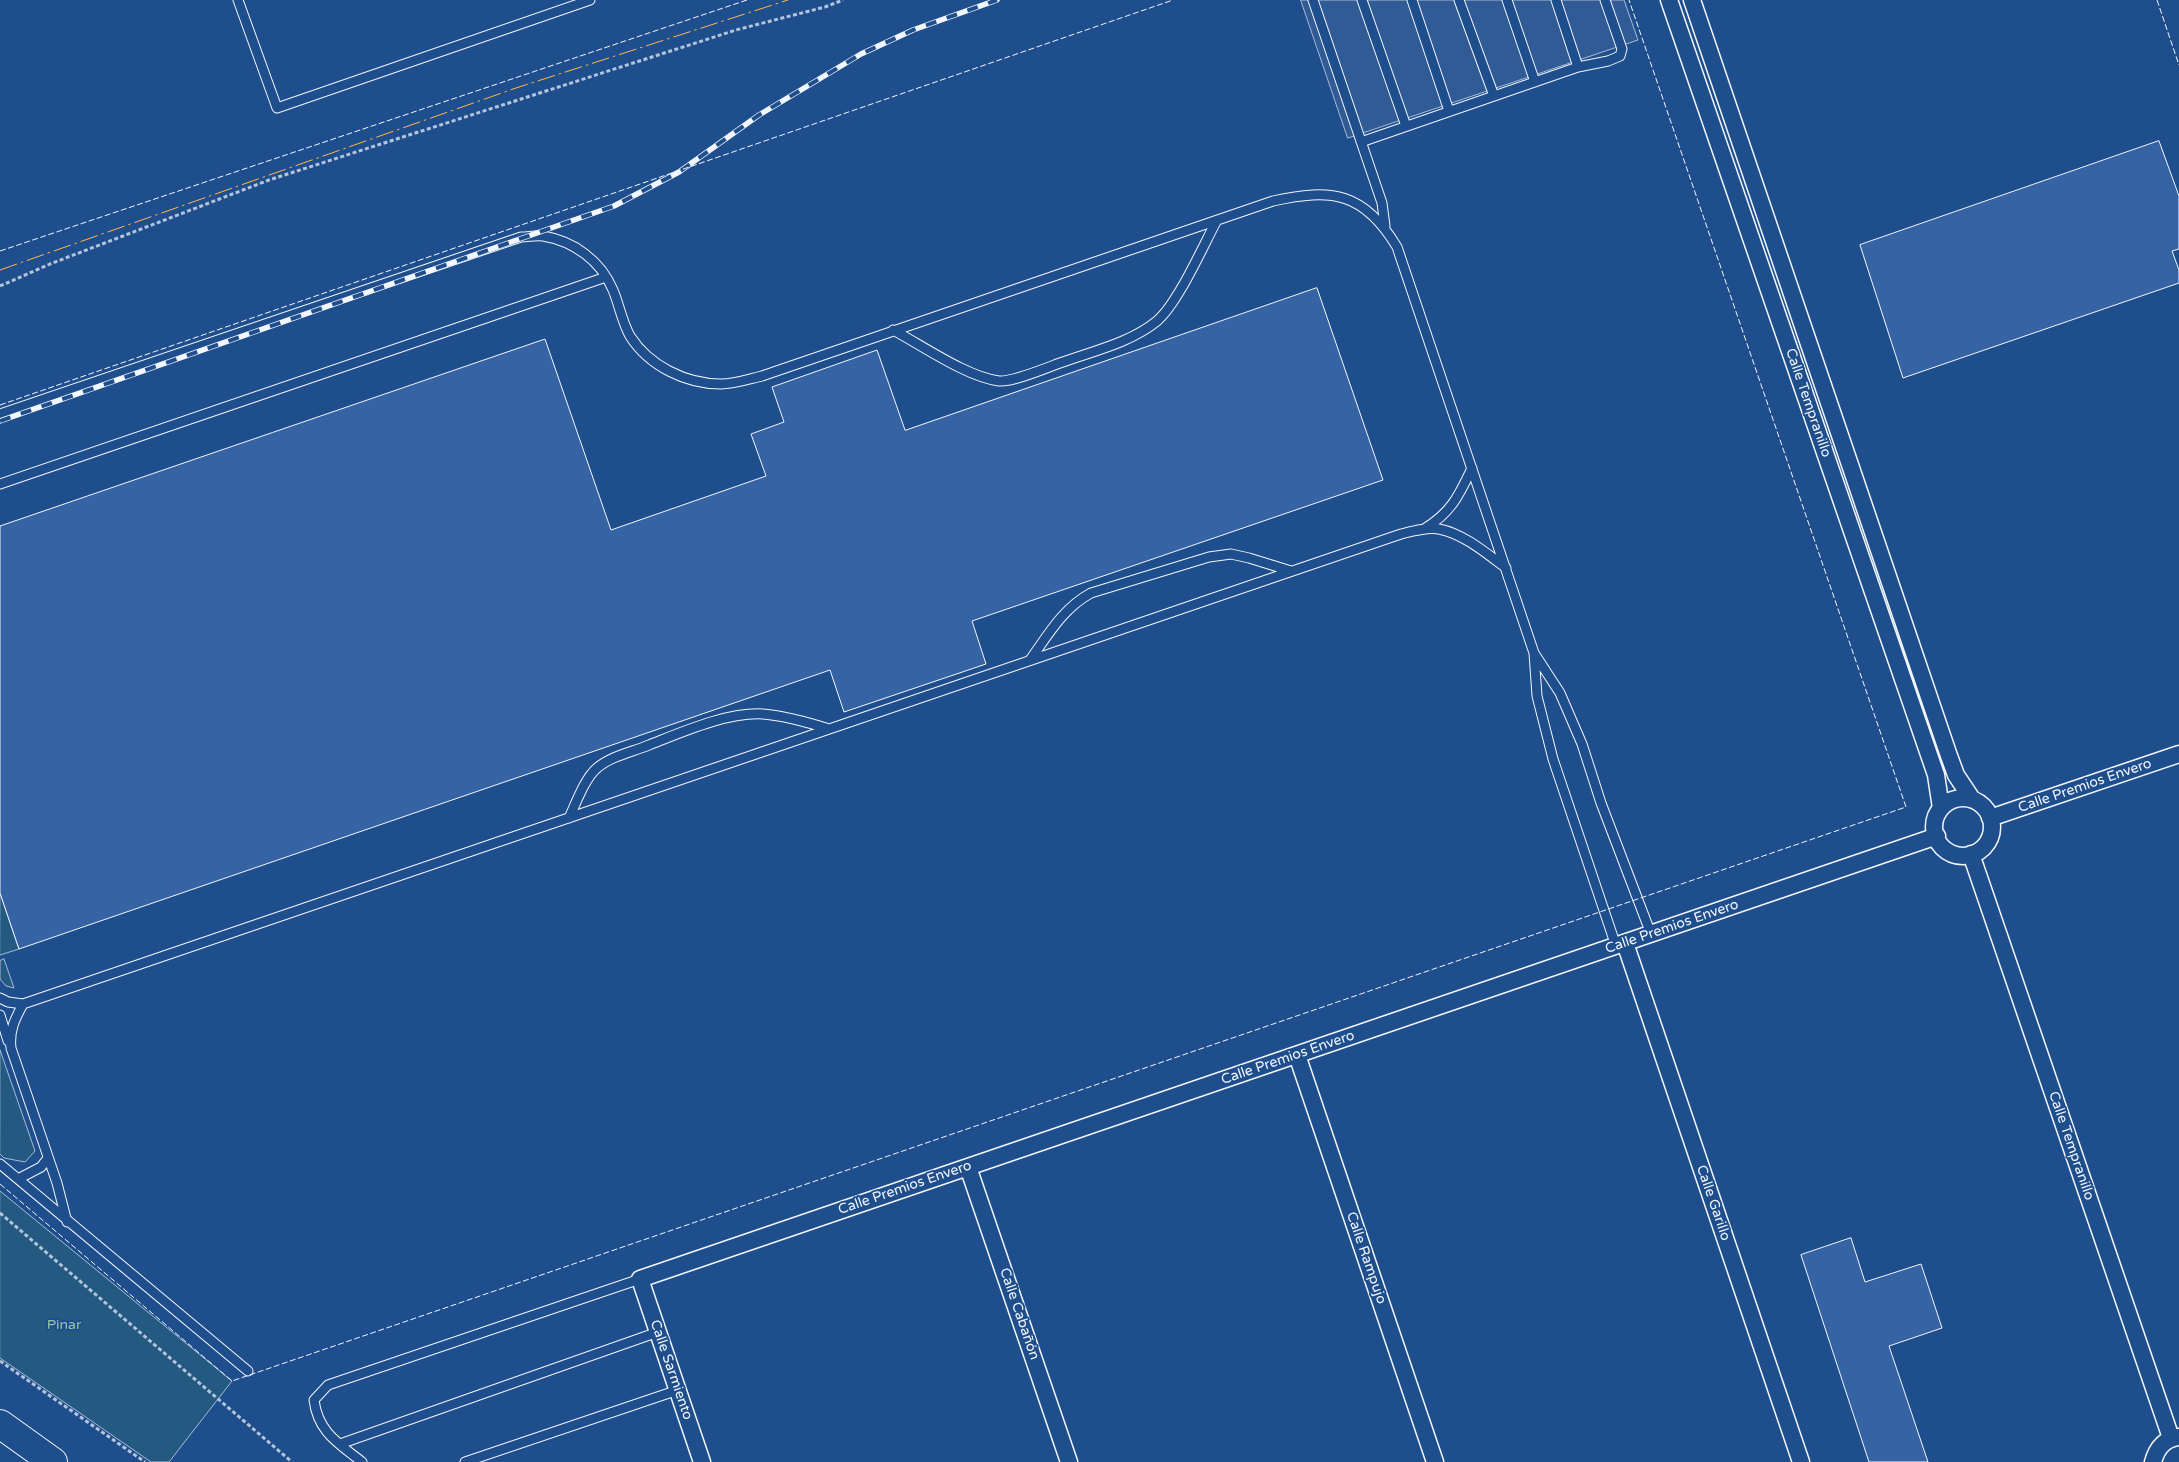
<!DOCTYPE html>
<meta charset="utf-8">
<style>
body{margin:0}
canvas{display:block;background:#1f4e8c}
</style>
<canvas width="2179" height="1462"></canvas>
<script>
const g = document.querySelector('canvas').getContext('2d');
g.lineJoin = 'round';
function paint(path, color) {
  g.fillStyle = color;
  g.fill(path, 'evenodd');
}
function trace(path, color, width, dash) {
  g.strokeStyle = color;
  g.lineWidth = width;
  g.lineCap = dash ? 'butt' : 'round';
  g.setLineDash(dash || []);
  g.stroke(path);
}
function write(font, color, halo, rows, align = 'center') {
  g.font = font + ' "Varela Round",sans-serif';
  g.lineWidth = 4;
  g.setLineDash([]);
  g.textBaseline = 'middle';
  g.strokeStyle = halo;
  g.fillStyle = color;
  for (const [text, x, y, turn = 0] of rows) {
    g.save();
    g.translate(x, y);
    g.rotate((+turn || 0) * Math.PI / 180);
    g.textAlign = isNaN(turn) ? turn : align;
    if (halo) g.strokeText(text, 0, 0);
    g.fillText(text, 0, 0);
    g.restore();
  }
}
const green = new Path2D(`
 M0,893L19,949L0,955Z
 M4,959L14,988L6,986L0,979V961Z
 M0,1050L35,1151L25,1162L4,1158L0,1154Z
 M0,1191L232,1381L169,1462H151L0,1358Z`);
const parking = new Path2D(`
 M1301,0H1624L1638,40L1348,138Z`);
const building = new Path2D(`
 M2159,141L2179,196V249L2172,251L2179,270V283L1903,378L1860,245Z
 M1317,288L1383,480L972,621L986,664L844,712L830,670L19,949L0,893V526L545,339L611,530L766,476L751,434L784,422L772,387L877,350L905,430Z
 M1851,1238L1865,1282L1921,1264L1942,1328L1889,1346L1928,1462H1869L1801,1255Z`);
const path = new Path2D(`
 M0,286L50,264L269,180L736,30L825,7L843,0
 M0,1213L292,1462
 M0,1361L145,1462`);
const service = new Path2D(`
 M238,0L277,108L590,0
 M1313,0L1382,203L1385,226
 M1362,0L1406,126
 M1412,0L1449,111
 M1459,0L1494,96
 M1507,0L1535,82
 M1556,0L1578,67
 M1361,142L1578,67L1608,61L1620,56L1622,49L1605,0
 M893,330C923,346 967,377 999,381C1013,382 1046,368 1060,363C1093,351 1130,343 1157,321C1178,303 1203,246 1217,220
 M0,414L521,237C528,237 536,235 543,236C574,241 601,261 613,290C619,304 622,322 630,336C649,366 686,384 721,384C734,384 749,379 762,376L1273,201C1332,188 1364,192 1397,247L1534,653L1560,693L1582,744L1601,803L1651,934
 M0,484L606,277
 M1424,529C1452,512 1459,495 1472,468
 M1534,653L1537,696L1553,759L1616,946
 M1030,660C1048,635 1063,608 1091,593L1209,557L1231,554L1249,558L1291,571
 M569,818C576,803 585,778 597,768C611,756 632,752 649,745C682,732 727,712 763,714C786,716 807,722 829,729
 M0,998L8,1002L23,1004
 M0,1015L8,1041
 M0,1164L248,1371
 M18,1179L41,1167L48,1158
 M67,1222L57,1183L11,1048C9,1030 15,1019 23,1004L1401,534C1413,531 1427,527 1439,529C1464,534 1486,553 1506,568
 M340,1444L658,1332
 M362,1462C338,1443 318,1432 314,1400L328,1385L640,1279
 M465,1462L678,1390`);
const minor = new Path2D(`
 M1669,0L1936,775L1941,808
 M1692,0L1948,753L1956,775L1972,799
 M1934 827a29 29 0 1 1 58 0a29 29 0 1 1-58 0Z
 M1990,818L2179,754
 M1971,854L2171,1438
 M1625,943L1801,1462
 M1297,1055L1435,1462
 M968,1167L1069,1462
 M702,1462L640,1279L1937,836
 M2153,1462C2157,1448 2164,1439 2179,1437`);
const motorway = new Path2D(`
 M0,1424L53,1462`);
const rail = new Path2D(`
 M0,421L614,206L679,172L759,115L861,54L913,30L997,0`);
const fence = new Path2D(`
 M2157,0L2179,65
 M0,251L747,0
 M0,405L1173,0
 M0,1184L232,1381L1906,807L1629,0`);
const power = new Path2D(`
 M0,270L516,88L788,0`);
const streetNames = [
 ["Calle Tempranillo",1808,403,71],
 ["Calle Premios Envero",2085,786,-19],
 ["Calle Premios Envero",1672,927,-19],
 ["Calle Premios Envero",1288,1058,-19],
 ["Calle Tempranillo",2071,1146,71],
 ["Calle Premios Envero",905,1188,-19],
 ["Calle Garillo",1713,1203,71],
 ["Calle Rampujo",1366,1258,71],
 ["Calle Cabañón",1019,1314,71],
 ["Calle Sarmiento",671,1370,71]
];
const parkNames = [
 ["Pinar",64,1325]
];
paint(green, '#245a82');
trace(green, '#a8bbd7', 1);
paint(parking, '#305b95');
trace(parking, '#a8bbd7', 1);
paint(building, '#3563a3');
trace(building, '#f2f6ff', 1);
trace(service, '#f2f6ff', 11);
trace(minor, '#f2f6ff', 19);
trace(motorway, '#f2f6ff', 30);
trace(path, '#b3c4dc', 3, [4, 2.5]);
trace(service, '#1f4e8c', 9);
trace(minor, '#1f4e8c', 16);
trace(motorway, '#1f4e8c', 28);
trace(rail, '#f2f6ff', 5.5);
trace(rail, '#1f4e8c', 4, [11]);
trace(fence, '#f2f6ff', 1, [6, 2.5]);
trace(power, '#ffb74d', 1, [18, 4, 2.5, 4]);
write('14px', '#f2f6ff', '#1f4e8c', streetNames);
write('14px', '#97c8a6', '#1f4e8c', parkNames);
</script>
